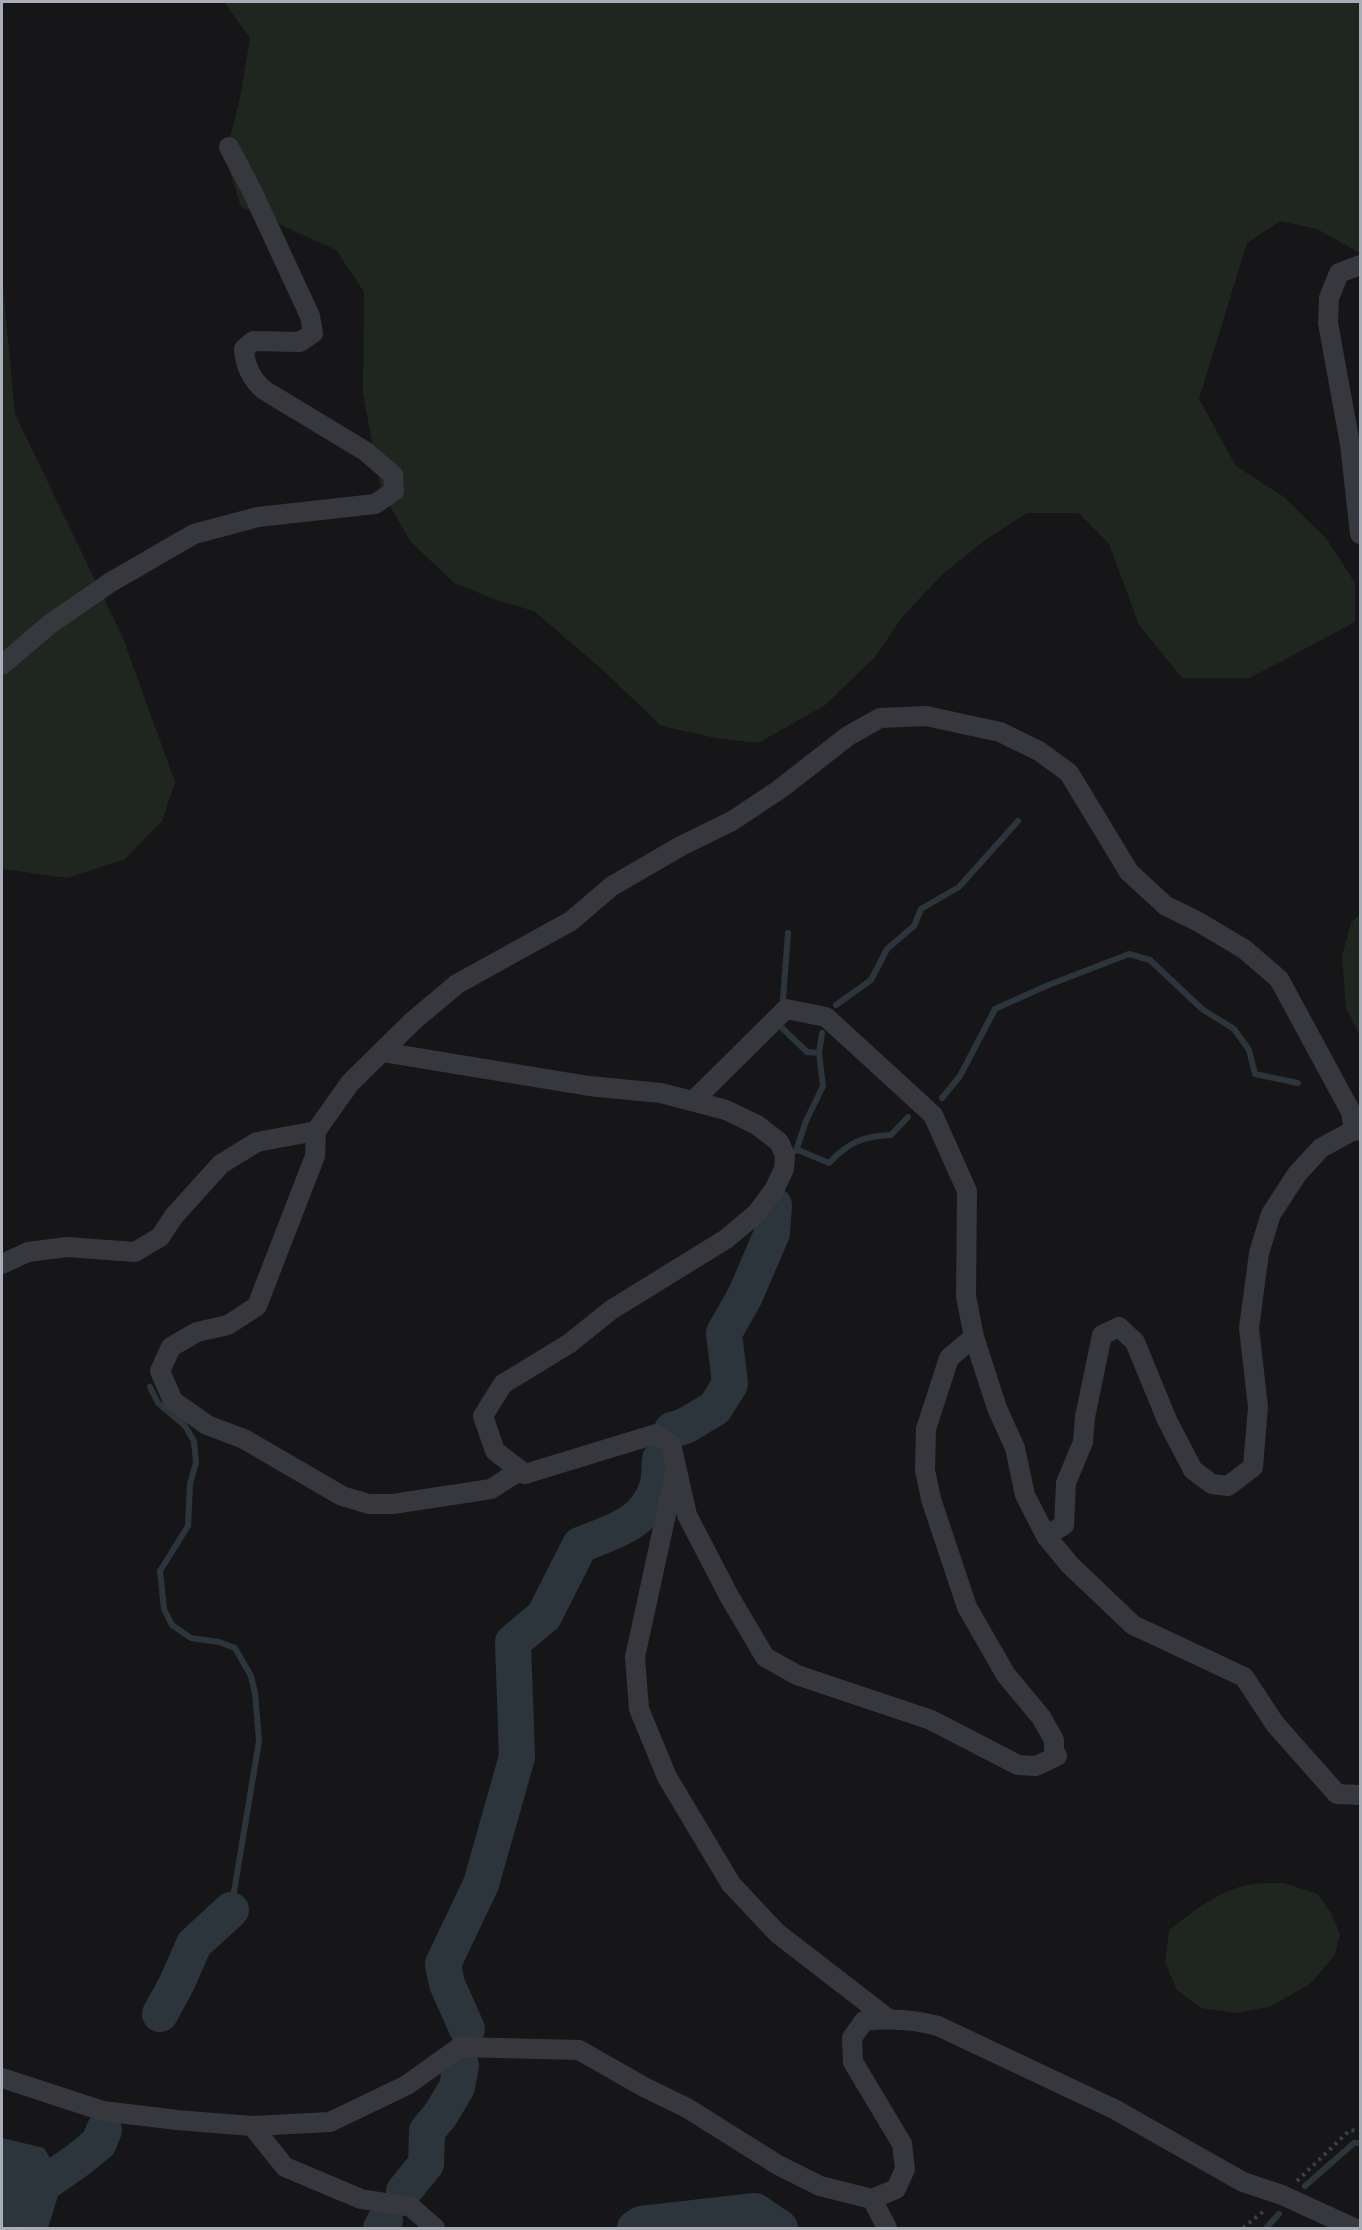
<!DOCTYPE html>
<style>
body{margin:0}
#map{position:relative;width:1362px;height:2230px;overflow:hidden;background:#161618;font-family:"DM Sans",sans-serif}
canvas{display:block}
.frame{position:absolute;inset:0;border:3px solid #a8adb8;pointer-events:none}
</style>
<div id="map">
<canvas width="1362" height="2230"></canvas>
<div class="frame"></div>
</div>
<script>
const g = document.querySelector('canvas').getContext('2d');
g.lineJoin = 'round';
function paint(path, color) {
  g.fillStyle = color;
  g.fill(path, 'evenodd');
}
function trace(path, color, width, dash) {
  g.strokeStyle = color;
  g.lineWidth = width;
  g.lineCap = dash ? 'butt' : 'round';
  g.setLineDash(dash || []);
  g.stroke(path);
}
const green = new Path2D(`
 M224,2H1360V253L1317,229L1280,221L1247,243L1199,399L1236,466L1284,497L1326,538L1355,583V622L1250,678H1182L1139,625L1109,544L1079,513H1027L984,541L944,573L903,616L875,657L824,706L758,743L716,738L661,726L604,671L534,611L496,600L453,582L410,541L381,490L363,394L364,292L336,250L241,207L225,157L241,93L250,38Z
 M2,274L15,414L123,638L175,782L162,821L125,859L67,878L2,869Z
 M1360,915V1035L1346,1009L1342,956L1351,922Z
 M1284,1883L1318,1894L1332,1915L1340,1934L1335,1955L1310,1984L1269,2007L1237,2013L1201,2008L1177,1990L1165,1962L1169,1930C1191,1913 1218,1891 1247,1885C1259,1883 1272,1883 1284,1883Z`);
const water = new Path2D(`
 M2,2138L44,2148L63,2180L48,2228H2Z`);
const stream = new Path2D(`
 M783,999L788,933
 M836,1005L871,980L887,949L914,926L921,909L959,887L1018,821
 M783,1029L807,1052L819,1053
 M942,1098L960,1076L995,1009L1046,986L1129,954L1150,960L1202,1009L1234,1029L1249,1050L1255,1074L1298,1083
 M798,1150L829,1163C849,1142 863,1136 891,1135L908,1117
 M796,1151L806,1121L823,1086L819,1053L822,1033
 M150,1387L158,1403L185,1426L194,1441L196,1463L190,1484L188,1526L160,1571L164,1609L172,1625L191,1638L219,1642L235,1648L251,1676L255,1693L259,1741L231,1910
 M1305,2186L1354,2143H1360
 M1266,2228L1279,2214`);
const river = new Path2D(`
 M672,1430L685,1426L715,1408L730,1384L724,1333L745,1296L772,1233L774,1205
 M160,2014L176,1985L194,1944L231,1910
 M467,2029L447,1984L443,1964L481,1884L517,1757L513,1642L544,1616L580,1545C612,1532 646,1524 657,1487C660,1479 659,1468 660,1459
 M404,2191L426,2164L427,2131L441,2114L457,2087L461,2065
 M2,2213L78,2160L99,2143L104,2130
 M381,2228L385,2221
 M635,2228L641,2224L755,2211L780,2228`);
const path = new Path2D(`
 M1297,2181L1350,2130L1360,2131
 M1243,2228L1265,2210`);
const street = new Path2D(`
 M1360,265L1339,273L1329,298L1328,323L1350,444L1360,534
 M2,665L50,624L111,582L194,534L258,517L375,504L394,491L393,475L365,451L264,390C251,379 245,366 244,349L253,341L300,342L313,333L310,316L252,191L229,147
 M382,1052L589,1086L661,1093L726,1110L757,1125L779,1142L785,1155L784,1169L774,1190L757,1213L726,1239L611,1310L570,1343L503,1384L483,1416L495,1451L525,1474
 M693,1101L786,1009L826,1017L933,1115L967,1191L966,1296L974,1337
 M1354,1130L1351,1112L1279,979L1244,949L1197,921L1166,906L1129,872L1069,773L1039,751L1000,732L926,716L880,718L848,736L780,789L732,821L681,846L612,886L571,921L457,984L413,1021L350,1083L316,1131L315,1156L257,1306L228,1325L197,1332L171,1347L160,1371L173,1401L207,1425L244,1439L342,1496L369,1504H393L491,1489L519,1471L525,1474L656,1434L671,1444L687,1515L729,1596L765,1657L797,1675L931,1720L1018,1765L1036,1766L1057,1756L1054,1751V1740L1041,1717L1006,1675L967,1607L931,1499L925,1470L926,1429L949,1358L974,1337L997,1408L1015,1448L1025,1495L1046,1536L1064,1525L1066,1483L1083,1442L1085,1417L1102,1335L1119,1327L1135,1342L1167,1420L1193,1470L1212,1484L1228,1486L1253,1467L1258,1407L1249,1328L1259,1253L1271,1214L1297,1174L1321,1148L1354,1130L1360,1131
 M2,1264L28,1252L67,1247L135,1252L160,1237L174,1216L221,1164L257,1142L316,1131
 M675,1473L635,1657L639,1709L667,1777L731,1884L777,1933L887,2018
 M1046,1536L1070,1565L1133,1625L1244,1677L1275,1724L1337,1794L1360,1795
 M2,2078L103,2111L177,2120L252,2126L330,2122L407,2085L460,2047L579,2050L644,2087L687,2108L778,2165L820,2186L872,2199L896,2189L905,2169L902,2144L853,2062L852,2038L864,2021C890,2018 913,2019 938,2026L1114,2109L1243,2182L1282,2195L1354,2228
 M252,2126L285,2167L361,2199L411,2207L435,2228
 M872,2199L887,2228`);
paint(green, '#1e261f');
paint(water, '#2c353c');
trace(stream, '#2c353c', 6);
trace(river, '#2c353c', 36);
trace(path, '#3d3f44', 4, [3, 4.5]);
trace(street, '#37383d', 20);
</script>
